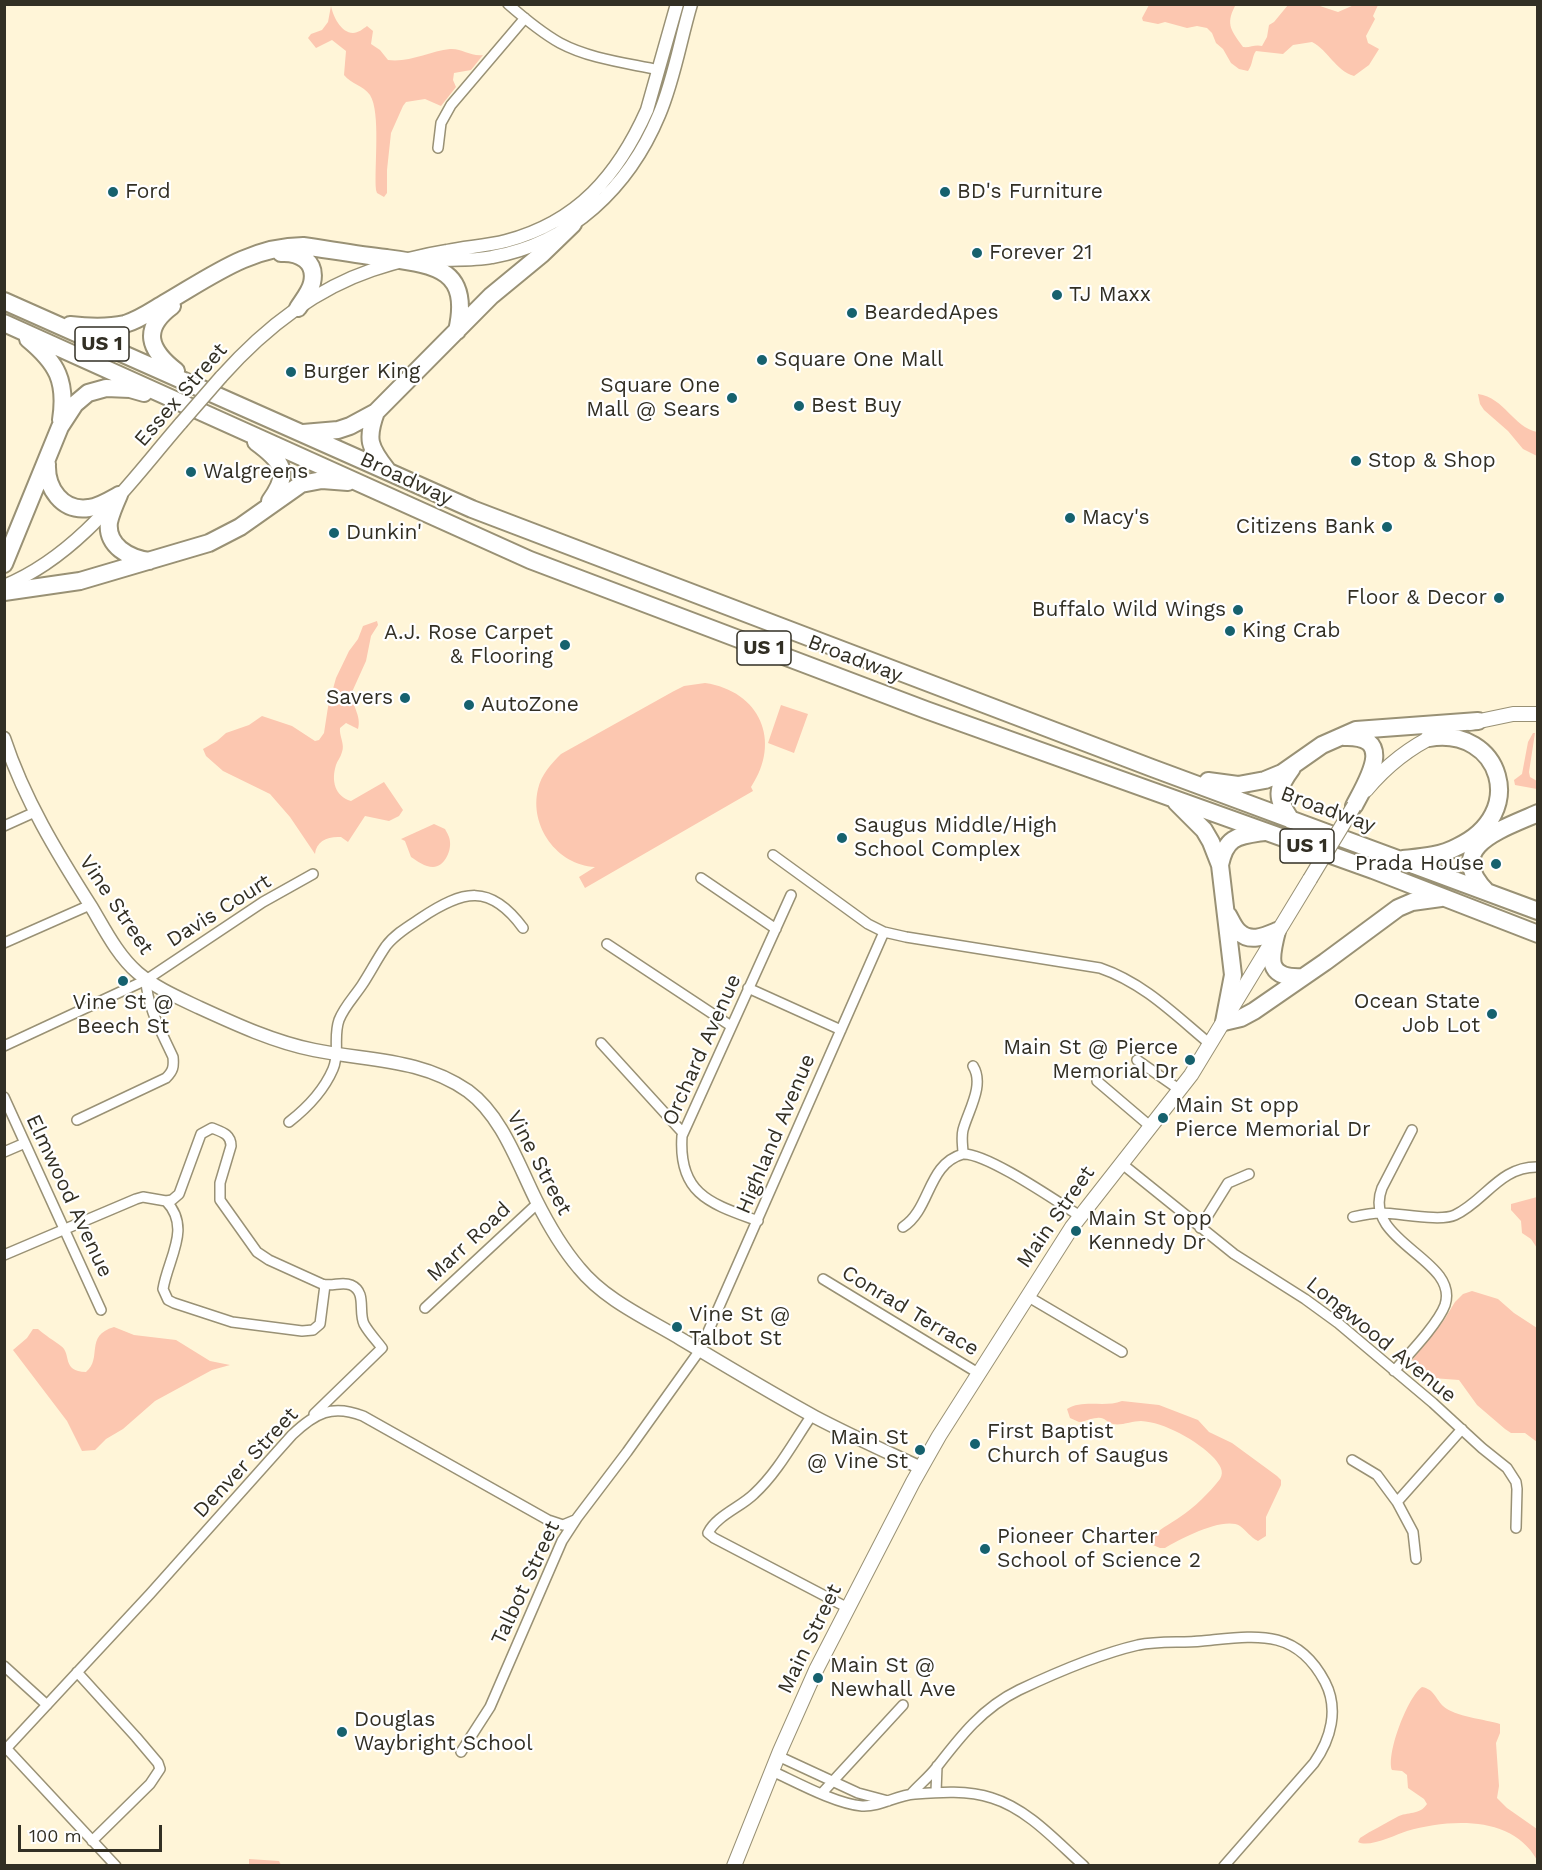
<!DOCTYPE html>
<style>
body{margin:0}
#map{position:relative;width:1542px;height:1870px;overflow:hidden;background:#fff5d8;font-family:"Work Sans",sans-serif}
canvas{display:block}
.frame{position:absolute;inset:0;border:6px solid #322f24;pointer-events:none}
.scale{position:absolute;left:18px;top:1825px;width:144px;height:27px;box-sizing:border-box;border:3px solid #322f24;border-top:0;padding-left:8px;font-size:18px;line-height:21px;white-space:nowrap;color:#322f24;-webkit-text-stroke:4px #fff;paint-order:stroke}
</style>
<div id="map">
<canvas width="1542" height="1870"></canvas>
<div class="frame"></div>
<div class="scale">100 m</div>
</div>
<script>
const g = document.querySelector('canvas').getContext('2d');
g.lineJoin = 'round';
function paint(path, color) {
  g.fillStyle = color;
  g.fill(path, 'evenodd');
}
function trace(path, color, width, dash) {
  g.strokeStyle = color;
  g.lineWidth = width;
  g.lineCap = dash ? 'butt' : 'round';
  g.setLineDash(dash || []);
  g.stroke(path);
}
function write(font, color, halo, rows, align = 'center') {
  g.font = font + ' "Work Sans",sans-serif';
  g.lineWidth = 4.5;
  g.setLineDash([]);
  g.textBaseline = 'middle';
  g.strokeStyle = halo;
  g.fillStyle = color;
  for (const [text, x, y, turn = 0] of rows) {
    g.save();
    g.translate(x, y);
    g.rotate((+turn || 0) * Math.PI / 180);
    g.textAlign = isNaN(turn) ? turn : align;
    if (halo) g.strokeText(text, 0, 0);
    g.fillText(text, 0, 0);
    g.restore();
  }
}
const green = new Path2D(`
 M1149,5H1233L1235,6C1225,25 1232,31 1243,47C1250,48 1255,44 1262,46L1267,37L1269,25L1274,22L1288,5H1317L1338,12L1354,5H1378L1373,16L1375,19L1366,36L1368,43L1379,49L1369,65L1354,76C1335,70 1329,51 1312,42L1293,45L1283,54L1256,51C1252,56 1253,64 1248,71L1239,69L1231,63L1223,49L1216,43L1212,33L1207,28L1197,26L1187,28L1165,22L1158,24L1143,21L1142,18Z
 M331,6C333,16 341,33 353,33C358,33 363,29 367,26L373,31L371,44L380,50L388,60C409,63 430,51 450,49C462,48 471,57 483,55L471,70L454,73L453,80L456,87L441,106L425,99L406,102L403,106L391,133L387,170V193L384,197L377,193L376,190C374,168 381,112 370,95C363,85 351,84 344,75L346,51L332,40L316,48L308,38L311,34L322,30L328,22Z
 M1478,394C1505,398 1513,427 1537,432V456L1523,449L1508,431L1484,410L1480,404Z
 M377,621L378,625L371,636L366,661L352,692C351,706 362,715 358,729L346,723L340,728C339,736 345,744 342,752C341,757 337,761 336,765C331,781 335,796 351,801L384,782L403,810L399,816L389,821L365,816L348,842L341,837C328,836 316,841 315,854L290,817L270,794L223,771L206,756L203,749L217,741L226,733L249,725L262,716L292,726L315,741L319,740L324,733L328,707L336,678L349,651L358,639L363,626Z
 M705,683C760,691 782,741 751,787L753,791L585,888L579,877L595,867C557,865 529,826 538,789C541,775 551,764 561,754L674,691L684,686Z
 M781,705L808,714L794,753L768,743Z
 M1533,733H1535L1529,772L1530,777L1537,781V789L1515,785L1514,780L1522,774L1528,742Z
 M434,824L445,829C447,833 450,837 450,842C451,852 444,867 433,867C425,867 417,861 411,857L405,841L401,839Z
 M1537,1197V1248L1531,1239L1522,1233L1521,1221L1511,1210V1204Z
 M1472,1291L1498,1299L1514,1313L1537,1328V1442L1525,1433H1511L1505,1429L1477,1405L1459,1380L1419,1377L1411,1368L1413,1359L1444,1320L1455,1302L1463,1294Z
 M114,1327L134,1335L176,1340L210,1361L230,1365L212,1370L155,1401L123,1429L106,1439L95,1450L82,1451L67,1421L13,1350L27,1338L33,1329H38C46,1336 53,1340 61,1346C72,1354 61,1371 86,1372C103,1358 84,1336 114,1327Z
 M1122,1401L1159,1405L1198,1420L1209,1432L1232,1443L1277,1476L1281,1480V1485L1266,1517V1536L1258,1541C1250,1537 1247,1531 1240,1526C1224,1516 1180,1539 1165,1548H1160L1153,1545L1151,1540C1159,1528 1169,1525 1180,1517C1194,1508 1210,1492 1220,1479C1225,1471 1219,1464 1214,1458C1198,1441 1164,1422 1141,1421C1132,1421 1121,1426 1113,1424C1106,1422 1105,1417 1097,1418C1090,1418 1085,1422 1079,1422L1070,1418L1067,1409C1083,1399 1105,1408 1122,1401Z
 M1422,1687C1435,1690 1435,1698 1443,1706C1455,1717 1485,1719 1500,1724V1733L1496,1743L1499,1786L1497,1798L1507,1808L1537,1829V1860C1512,1815 1450,1819 1407,1831C1395,1835 1369,1848 1358,1842L1360,1838C1372,1830 1385,1824 1397,1817C1408,1811 1419,1816 1427,1804L1424,1799L1408,1788L1407,1775L1402,1771L1392,1770C1386,1754 1408,1696 1422,1687Z
 M249,1859L279,1861L281,1865H249Z`);
const street = new Path2D(`
 M508,4C524,18 542,33 560,43C590,59 627,63 659,70
 M438,148L441,123L451,105L525,18
 M4,826L35,812
 M773,855L868,924L884,932L906,937L1100,968C1144,983 1175,1015 1210,1044
 M701,878L776,929
 M4,943L90,905
 M607,944L731,1026
 M748,988L841,1030
 M601,1043L683,1133
 M4,1046L146,980L263,902L313,874
 M1137,1060L1180,1090
 M973,1066C985,1085 968,1111 963,1130C961,1138 963,1146 963,1154C987,1153 1056,1201 1080,1216
 M1097,1081L1151,1127
 M4,1097L101,1310
 M77,1120L166,1078C173,1071 174,1067 173,1057C162,1033 147,1007 146,980
 M289,1122C307,1108 324,1090 333,1069C340,1053 333,1037 339,1020C344,1007 354,997 362,985C370,973 377,959 386,946C395,934 409,926 421,918C463,890 490,883 523,928
 M4,1152L25,1143
 M1121,1163L1234,1254L1305,1299L1338,1323L1433,1403L1482,1448L1507,1468L1516,1482L1517,1489L1516,1528
 M166,1201L172,1200L179,1194L201,1134L212,1128C222,1132 231,1134 231,1146L220,1183V1200L257,1252L269,1260L322,1284C332,1287 342,1281 351,1285C367,1292 358,1311 364,1324C369,1333 376,1340 382,1348L314,1414
 M166,1201C192,1228 168,1258 163,1289L168,1300L174,1303L232,1322L302,1331L313,1330L320,1324L325,1285
 M1353,1217C1362,1215 1372,1213 1381,1213C1399,1213 1440,1222 1455,1215C1485,1201 1500,1166 1538,1167
 M758,1221C712,1204 678,1195 682,1136L791,895
 M903,1227C931,1209 927,1164 963,1154
 M1200,1228L1228,1183L1249,1174
 M4,1255L136,1199L143,1197L166,1201
 M823,1279L978,1373
 M1027,1296L1122,1352
 M425,1308L538,1203
 M1394,1371C1408,1355 1438,1324 1445,1305C1460,1259 1361,1242 1382,1188L1412,1130
 M812,1415C794,1441 778,1472 754,1494C741,1507 716,1516 708,1533L714,1538L848,1608
 M1352,1460L1377,1475L1397,1502L1413,1532L1416,1559
 M1397,1502L1462,1429
 M4,1666L47,1705
 M77,1672L136,1737L158,1763L160,1769L150,1784L92,1841
 M7,1749L116,1866
 M4,1751L150,1594L292,1435C315,1413 332,1404 363,1416L548,1520L563,1525L575,1520
 M461,1752L490,1707L562,1541L577,1518L627,1452L700,1350L884,932
 M778,1756L858,1793L888,1801
 M772,1771C796,1782 836,1804 862,1806C881,1807 896,1795 915,1794C940,1792 968,1790 992,1798C1028,1809 1057,1842 1084,1866
 M936,1792L937,1766
 M822,1793L903,1705
 M911,1794C919,1785 929,1777 936,1768C960,1737 982,1708 1019,1690C1055,1673 1099,1654 1138,1645C1159,1641 1181,1643 1202,1641C1255,1636 1296,1627 1325,1682C1339,1709 1331,1739 1314,1763L1224,1866`);
const secondary = new Path2D(`
 M432,260C452,259 473,261 492,257C571,243 629,187 659,115C674,80 680,41 691,4
 M221,377C263,330 313,290 372,270C396,262 422,255 447,251C467,247 487,246 506,241C578,222 618,175 647,110L677,4
 M4,586C80,555 129,483 181,423
 M4,738C24,799 57,853 92,908C105,930 118,956 138,973C156,988 177,997 198,1007C235,1024 274,1042 314,1050C367,1061 421,1058 468,1091C502,1116 518,1164 536,1200C548,1224 562,1248 579,1268C605,1300 646,1318 681,1339C725,1365 769,1392 815,1417C849,1435 885,1451 921,1468`);
const primary = new Path2D(`
 M1470,723L1513,714H1538
 M1366,790C1386,766 1410,747 1438,734
 M734,1866L780,1751L816,1670L913,1482L939,1436L1072,1227L1191,1075L1310,879`);
const highway = new Path2D(`
 M281,253C299,252 317,261 312,283C310,292 303,300 298,308
 M4,301L472,509L1152,768L1538,911
 M172,306C141,329 149,350 176,371
 M4,323L530,560L926,710L1373,870L1538,934
 M70,325C88,327 107,328 125,324C139,320 153,310 165,303C210,277 251,246 303,246C331,250 358,255 386,258C436,265 471,269 457,331
 M28,339C57,363 67,381 61,420
 M376,412C366,439 369,447 387,470
 M303,433L338,430L350,426L376,412L491,296L542,254L573,224
 M256,442C283,462 291,472 270,501
 M47,464C46,488 62,512 89,508C99,507 110,500 119,495
 M119,495C115,504 111,513 109,522C106,546 129,558 149,561
 M4,564L60,427L75,404L88,393L106,388L130,389L144,393
 M4,592L80,581L209,543L240,527L301,484L322,480L348,482
 M1344,737C1397,735 1367,781 1354,806
 M1208,781L1238,785L1265,780L1282,773L1322,745L1356,730L1478,721
 M1176,802L1204,830L1211,842L1220,865L1233,975L1224,1022L1241,1018L1254,1011L1325,962L1398,908L1412,902L1441,898
 M1291,820C1275,796 1276,790 1292,768
 M1403,859C1422,857 1440,856 1457,847C1529,814 1501,726 1429,738
 M1220,865C1226,836 1238,836 1264,832
 M1486,891C1443,846 1503,829 1538,813
 M1228,915C1231,920 1234,928 1239,932C1250,943 1265,936 1277,931
 M1277,931C1270,958 1265,979 1303,977`);
const secondaryBridge = new Path2D(`
 M181,423L221,377`);
const primaryBridge = new Path2D(`
 M1310,879L1354,806`);
const markers = [
 [113,192,6,"#16616e"],
 [945,192,6,"#16616e"],
 [977,253,6,"#16616e"],
 [1057,295,6,"#16616e"],
 [852,313,6,"#16616e"],
 [762,360,6,"#16616e"],
 [291,372,6,"#16616e"],
 [732,398,6,"#16616e"],
 [799,406,6,"#16616e"],
 [1356,461,6,"#16616e"],
 [191,472,6,"#16616e"],
 [1070,518,6,"#16616e"],
 [1387,527,6,"#16616e"],
 [334,533,6,"#16616e"],
 [1499,598,6,"#16616e"],
 [1238,610,6,"#16616e"],
 [1230,631,6,"#16616e"],
 [565,645,6,"#16616e"],
 [405,698,6,"#16616e"],
 [469,705,6,"#16616e"],
 [842,838,6,"#16616e"],
 [1496,864,6,"#16616e"],
 [123,981,6,"#16616e"],
 [1492,1014,6,"#16616e"],
 [1190,1060,6,"#16616e"],
 [1163,1118,6,"#16616e"],
 [1076,1231,6,"#16616e"],
 [677,1327,6,"#16616e"],
 [975,1444,6,"#16616e"],
 [920,1450,6,"#16616e"],
 [985,1549,6,"#16616e"],
 [818,1678,6,"#16616e"],
 [342,1732,6,"#16616e"]
];
const shields = [
 [102,344,54],
 [764,648,54],
 [1307,846,54]
];
const shieldNames = [
 ["US 1",102,344],
 ["US 1",764,648],
 ["US 1",1307,846]
];
const poiNames = [
 ["Ford",125,192],
 ["BD's Furniture",957,192],
 ["Forever 21",989,253],
 ["TJ Maxx",1069,295],
 ["BeardedApes",864,313],
 ["Square One Mall",774,360],
 ["Burger King",303,372],
 ["Square One",720,386,"right"],
 ["Mall @ Sears",720,410,"right"],
 ["Best Buy",811,406],
 ["Stop & Shop",1368,461],
 ["Walgreens",203,472],
 ["Macy's",1082,518],
 ["Citizens Bank",1375,527,"right"],
 ["Dunkin'",346,533],
 ["Floor & Decor",1487,598,"right"],
 ["Buffalo Wild Wings",1226,610,"right"],
 ["King Crab",1242,631],
 ["A.J. Rose Carpet",553,633,"right"],
 ["& Flooring",553,657,"right"],
 ["Savers",393,698,"right"],
 ["AutoZone",481,705],
 ["Saugus Middle/High",854,826],
 ["School Complex",854,850],
 ["Prada House",1484,864,"right"],
 ["Ocean State",1480,1002,"right"],
 ["Job Lot",1480,1026,"right"],
 ["Vine St @",123,1003,"center"],
 ["Beech St",123,1027,"center"],
 ["Main St @ Pierce",1178,1048,"right"],
 ["Memorial Dr",1178,1072,"right"],
 ["Main St opp",1175,1106],
 ["Pierce Memorial Dr",1175,1130],
 ["Main St opp",1088,1219],
 ["Kennedy Dr",1088,1243],
 ["Vine St @",689,1315],
 ["Talbot St",689,1339],
 ["First Baptist",987,1432],
 ["Church of Saugus",987,1456],
 ["Main St",908,1438,"right"],
 ["@ Vine St",908,1462,"right"],
 ["Pioneer Charter",997,1537],
 ["School of Science 2",997,1561],
 ["Main St @",830,1666],
 ["Newhall Ave",830,1690],
 ["Douglas",354,1720],
 ["Waybright School",354,1744]
];
const streetNames = [
 ["Essex Street",181,395,-49],
 ["Broadway",406,479,25],
 ["Broadway",855,659,21],
 ["Broadway",1328,810,20],
 ["Vine Street",116,905,56],
 ["Davis Court",219,911,-32],
 ["Orchard Avenue",702,1050,-66],
 ["Highland Avenue",776,1134,-67],
 ["Vine Street",539,1163,62],
 ["Elmwood Avenue",69,1196,65],
 ["Main Street",1056,1217,-55],
 ["Marr Road",469,1242,-43],
 ["Conrad Terrace",910,1311,31],
 ["Longwood Avenue",1381,1340,39],
 ["Denver Street",246,1463,-47],
 ["Talbot Street",526,1583,-65],
 ["Main Street",810,1639,-64]
];
paint(green, '#fcc7b0');
trace(street, '#999175', 12);
trace(secondary, '#999175', 15);
trace(primary, '#999175', 16);
trace(highway, '#999175', 20);
trace(street, '#fff', 9);
trace(secondary, '#fff', 12);
trace(primary, '#fff', 14);
trace(highway, '#fff', 16);
trace(secondaryBridge, '#999175', 15, []);
trace(primaryBridge, '#999175', 16, []);
trace(secondaryBridge, '#fff', 12);
trace(primaryBridge, '#fff', 14);
for (const [x, y, r, color] of markers) {
  const dot = new Path2D();
  dot.arc(x, y, r, 0, 2 * Math.PI);
  g.fillStyle = color;
  g.fill(dot);
  trace(dot, '#fff', 2);
}
for (const [x, y, w] of shields) {
  const box = new Path2D();
  box.roundRect(x - w / 2, y - 17, w, 34, 4.5);
  g.fillStyle = '#fff';
  g.fill(box);
  trace(box, '#322f24', 1.5);
}
write('bold 20px', '#322f24', null, shieldNames);
write('21px', '#322f24', '#fff', poiNames, 'left');
write('21px', '#322f24', '#fff', streetNames);
</script>
